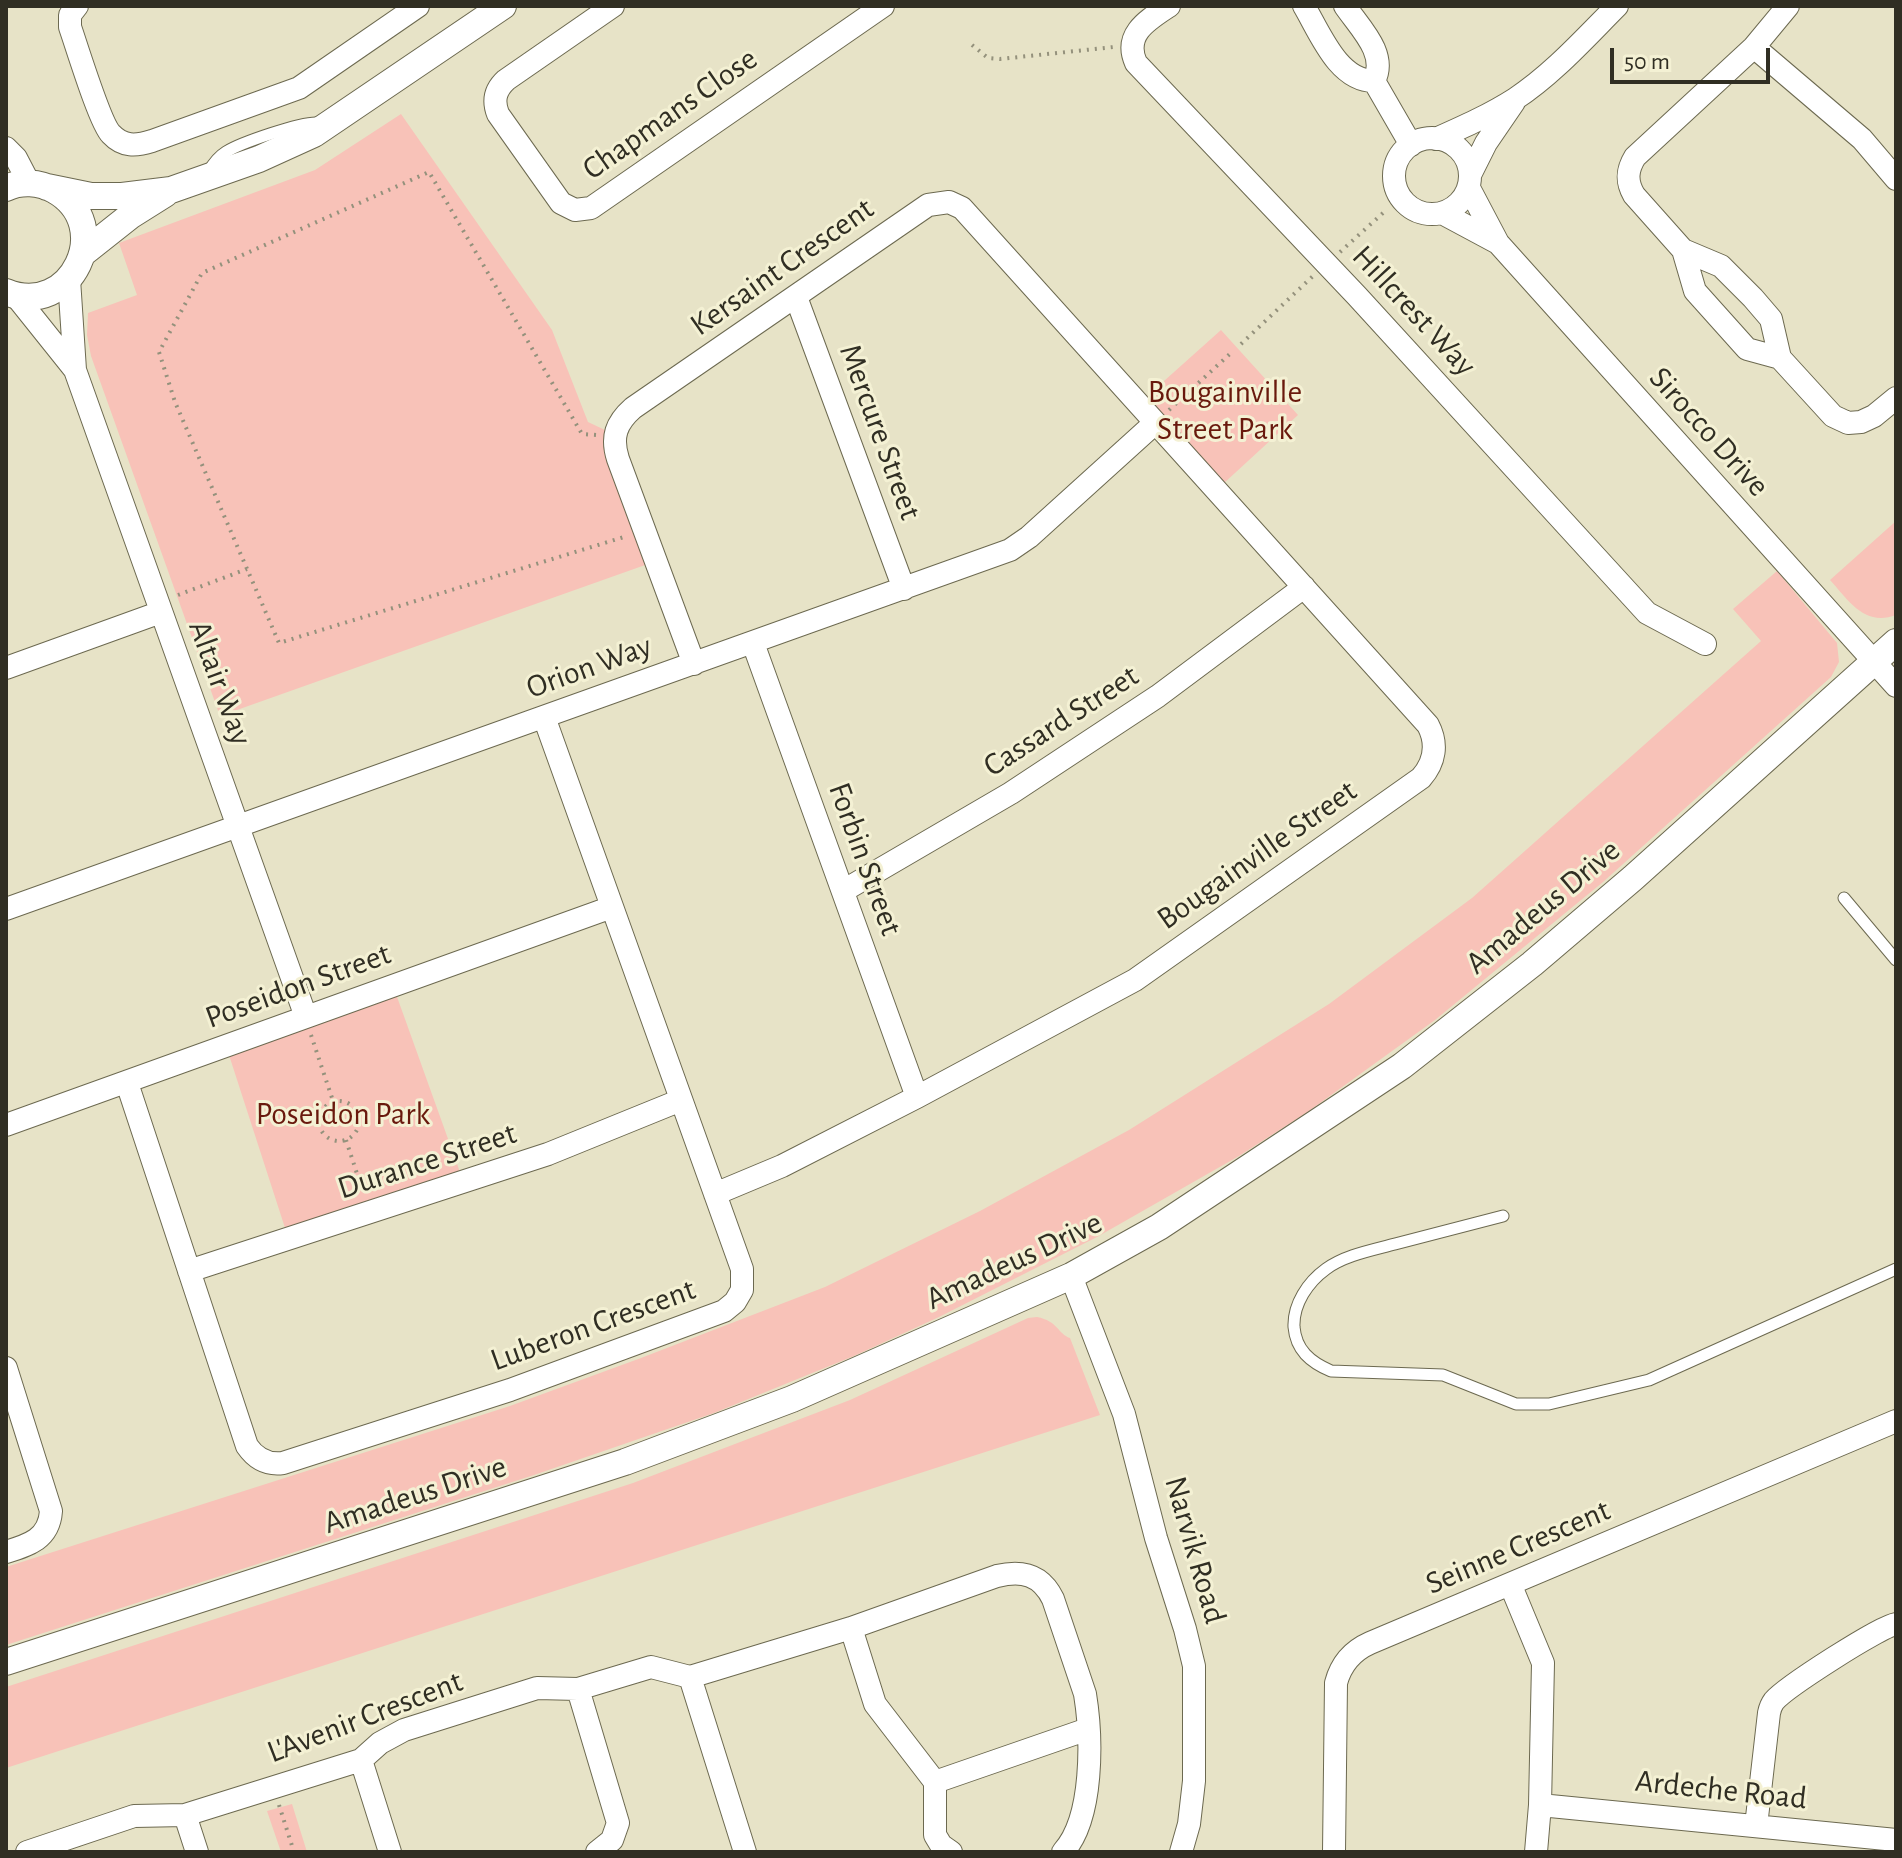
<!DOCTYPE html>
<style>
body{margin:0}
#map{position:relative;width:1902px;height:1858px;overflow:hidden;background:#e7e3c7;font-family:"Alegreya Sans",sans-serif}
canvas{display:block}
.frame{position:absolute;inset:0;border:8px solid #302e23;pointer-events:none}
.scale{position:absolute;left:1610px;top:48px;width:160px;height:36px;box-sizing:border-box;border:4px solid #302e23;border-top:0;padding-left:10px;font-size:24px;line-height:28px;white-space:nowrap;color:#302e23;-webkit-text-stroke:6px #f4f1d4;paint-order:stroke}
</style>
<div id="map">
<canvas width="1902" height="1858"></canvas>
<div class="frame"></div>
<div class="scale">50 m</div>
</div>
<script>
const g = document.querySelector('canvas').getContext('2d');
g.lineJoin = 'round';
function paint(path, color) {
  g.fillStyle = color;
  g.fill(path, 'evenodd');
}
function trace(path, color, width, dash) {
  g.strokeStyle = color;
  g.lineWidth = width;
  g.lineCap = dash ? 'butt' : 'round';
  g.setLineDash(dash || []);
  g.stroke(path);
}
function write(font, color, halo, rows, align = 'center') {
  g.font = font + ' "Alegreya Sans",sans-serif';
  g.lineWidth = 6;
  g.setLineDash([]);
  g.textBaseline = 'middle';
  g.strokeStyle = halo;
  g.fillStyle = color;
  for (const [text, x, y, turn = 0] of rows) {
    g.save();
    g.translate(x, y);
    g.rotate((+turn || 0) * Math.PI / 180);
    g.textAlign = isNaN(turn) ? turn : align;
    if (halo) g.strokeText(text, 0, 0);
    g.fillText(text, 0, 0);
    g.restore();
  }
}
const green = new Path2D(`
 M401,114L552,330L588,422L605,430V442L648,564L220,716L91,356L87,335L88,313L137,295L119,243L315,170Z
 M1221,330L1298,415L1223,484L1145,398Z
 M1896,521V615C1865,627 1849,601 1830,580Z
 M1777,571L1837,643L1839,662L1831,677L1603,882L1435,1020L1309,1111L1239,1156L1097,1237L939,1317L854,1356L714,1413L534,1475L6,1645V1567L510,1406L641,1358L825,1287L980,1211L1129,1130L1329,1004L1472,898L1761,641L1733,609Z
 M396,994L461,1175L286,1231L229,1055Z
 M1037,1317C1058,1321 1058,1334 1070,1338L1100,1415L6,1768V1687L633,1483L850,1400L1028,1318Z
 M292,1804L307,1852H281L267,1811Z`);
const path = new Path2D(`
 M972,45L988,58L1000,59L1114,47
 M1340,252L1383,213
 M1241,344L1313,276
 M1169,410L1232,352
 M596,435L582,434L429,172L202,273L159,352L175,402L279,643L624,537
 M178,595L247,569
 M311,1035L333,1101
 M319 1121a20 20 0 1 1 40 0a20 20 0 1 1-40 0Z
 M346,1140L363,1192
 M279,1805L294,1852`);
const service = new Path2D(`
 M209,171C213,164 218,157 226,152C240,143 301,122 317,123
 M1844,898L1896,960
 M1503,1216C1467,1225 1431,1235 1395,1244C1373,1250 1345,1255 1326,1269C1308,1282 1293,1304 1294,1327C1296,1350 1310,1362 1331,1371L1443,1375L1516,1404H1549L1649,1380L1896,1269`);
const minor = new Path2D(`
 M77,6L70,15V27C77,47 100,123 111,134C123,147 136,146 152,141L299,88L418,6
 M613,6L506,80C495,90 493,101 498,114L561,203L575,210L591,208L883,6
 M1169,6C1148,20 1123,34 1136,63L1357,296L1647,613L1705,644
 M1304,6C1320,33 1338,81 1374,81
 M1345,6C1360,28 1388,54 1374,81
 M1754,47L1862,139L1896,179
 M1374,81L1411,145
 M1394 176a38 38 0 1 1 76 0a38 38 0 1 1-76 0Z
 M1436,139C1463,127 1490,115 1515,99C1553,74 1585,38 1617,6
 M6,148L16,158L29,183
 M1470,175L1486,143L1514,102
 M1469,188L1498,243L1896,686
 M1442,213L1498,243
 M1683,250L1721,266L1753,298L1771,319L1780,358L1833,416L1848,423L1861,422L1874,416L1896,398
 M69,279L75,370L306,1017
 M15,295L75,370
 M796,297L904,589
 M1780,358L1747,349L1695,291L1683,250L1634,195C1626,181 1627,170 1635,157L1754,47L1788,6
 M753,643L917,1097
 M694,664L618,459C611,437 616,423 633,408L928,205L949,202L962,208L1428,725C1438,744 1435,762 1421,778L1135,980L917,1097L782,1166L715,1194
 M6,668L161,612
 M843,891L1011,793L1158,696L1304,587
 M6,909L1010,550L1029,537L1155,423
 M127,1083L247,1446C256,1459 268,1465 283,1463L510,1390L724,1311L735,1302L742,1290V1269L544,717
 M6,1125L612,907
 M189,1271L548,1154L681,1100
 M1071,1276L1124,1414L1156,1538L1185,1629L1194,1666V1781L1189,1824L1181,1852
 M6,1368L51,1511C49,1539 29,1545 6,1552
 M1511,1586L1543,1663L1540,1805L1536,1852
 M851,1628L875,1704L935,1782V1835L941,1845L951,1852
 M690,1677L851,1628L997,1576C1022,1570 1041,1574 1053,1599L1085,1694C1092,1737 1094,1818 1063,1852
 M578,1689L618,1823L612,1840L597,1852
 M361,1760L390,1852
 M935,1782L1088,1729
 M1540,1805L1896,1840
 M185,1815L197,1852
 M1756,1826L1769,1713C1770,1708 1771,1705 1774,1701C1786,1687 1879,1627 1896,1624
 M27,1852L134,1816L185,1815L361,1760L380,1743L404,1730L537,1688L578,1689L651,1667L690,1677L745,1852
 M1334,1852L1336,1683C1341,1664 1352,1651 1370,1643L1896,1421`);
const tertiary = new Path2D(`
 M47,187L91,196H122L171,190L259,159L314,134L503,6
 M6,188C21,181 39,182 54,190C117,225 71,319 6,292
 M82,254L130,216L165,194
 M6,1662L625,1462L792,1399L1071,1276L1159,1227L1402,1066L1532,964L1633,878L1896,642`);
const streetNames = [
 ["Chapmans Close",670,114,-35],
 ["Kersaint Crescent",782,267,-35],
 ["Hillcrest Way",1414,311,47],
 ["Mercure Street",880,432,70],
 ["Sirocco Drive",1709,432,48],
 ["Orion Way",589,667,-20],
 ["Altair Way",220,683,70],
 ["Cassard Street",1061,721,-33],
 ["Bougainville Street",1257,855,-35],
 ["Forbin Street",865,859,70],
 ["Amadeus Drive",1543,907,-40],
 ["Poseidon Street",298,986,-20],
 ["Durance Street",427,1161,-18],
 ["Amadeus Drive",1014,1261,-25],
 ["Luberon Crescent",593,1325,-20],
 ["Amadeus Drive",415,1495,-18],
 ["Seinne Crescent",1518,1547,-23],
 ["Narvik Road",1195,1550,74],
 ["L'Avenir Crescent",365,1717,-21],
 ["Ardeche Road",1721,1790,6]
];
const parkNames = [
 ["Bougainville",1225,392],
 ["Street Park",1225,429],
 ["Poseidon Park",343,1114]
];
paint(green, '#f8c2b8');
trace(service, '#6c6950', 13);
trace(minor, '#6c6950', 24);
trace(tertiary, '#6c6950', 28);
trace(path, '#94917c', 4, [2, 6]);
trace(service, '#fff', 11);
trace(minor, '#fff', 22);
trace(tertiary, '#fff', 26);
write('32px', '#302e23', '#f4f1d4', streetNames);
write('32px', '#69190d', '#f4f1d4', parkNames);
</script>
